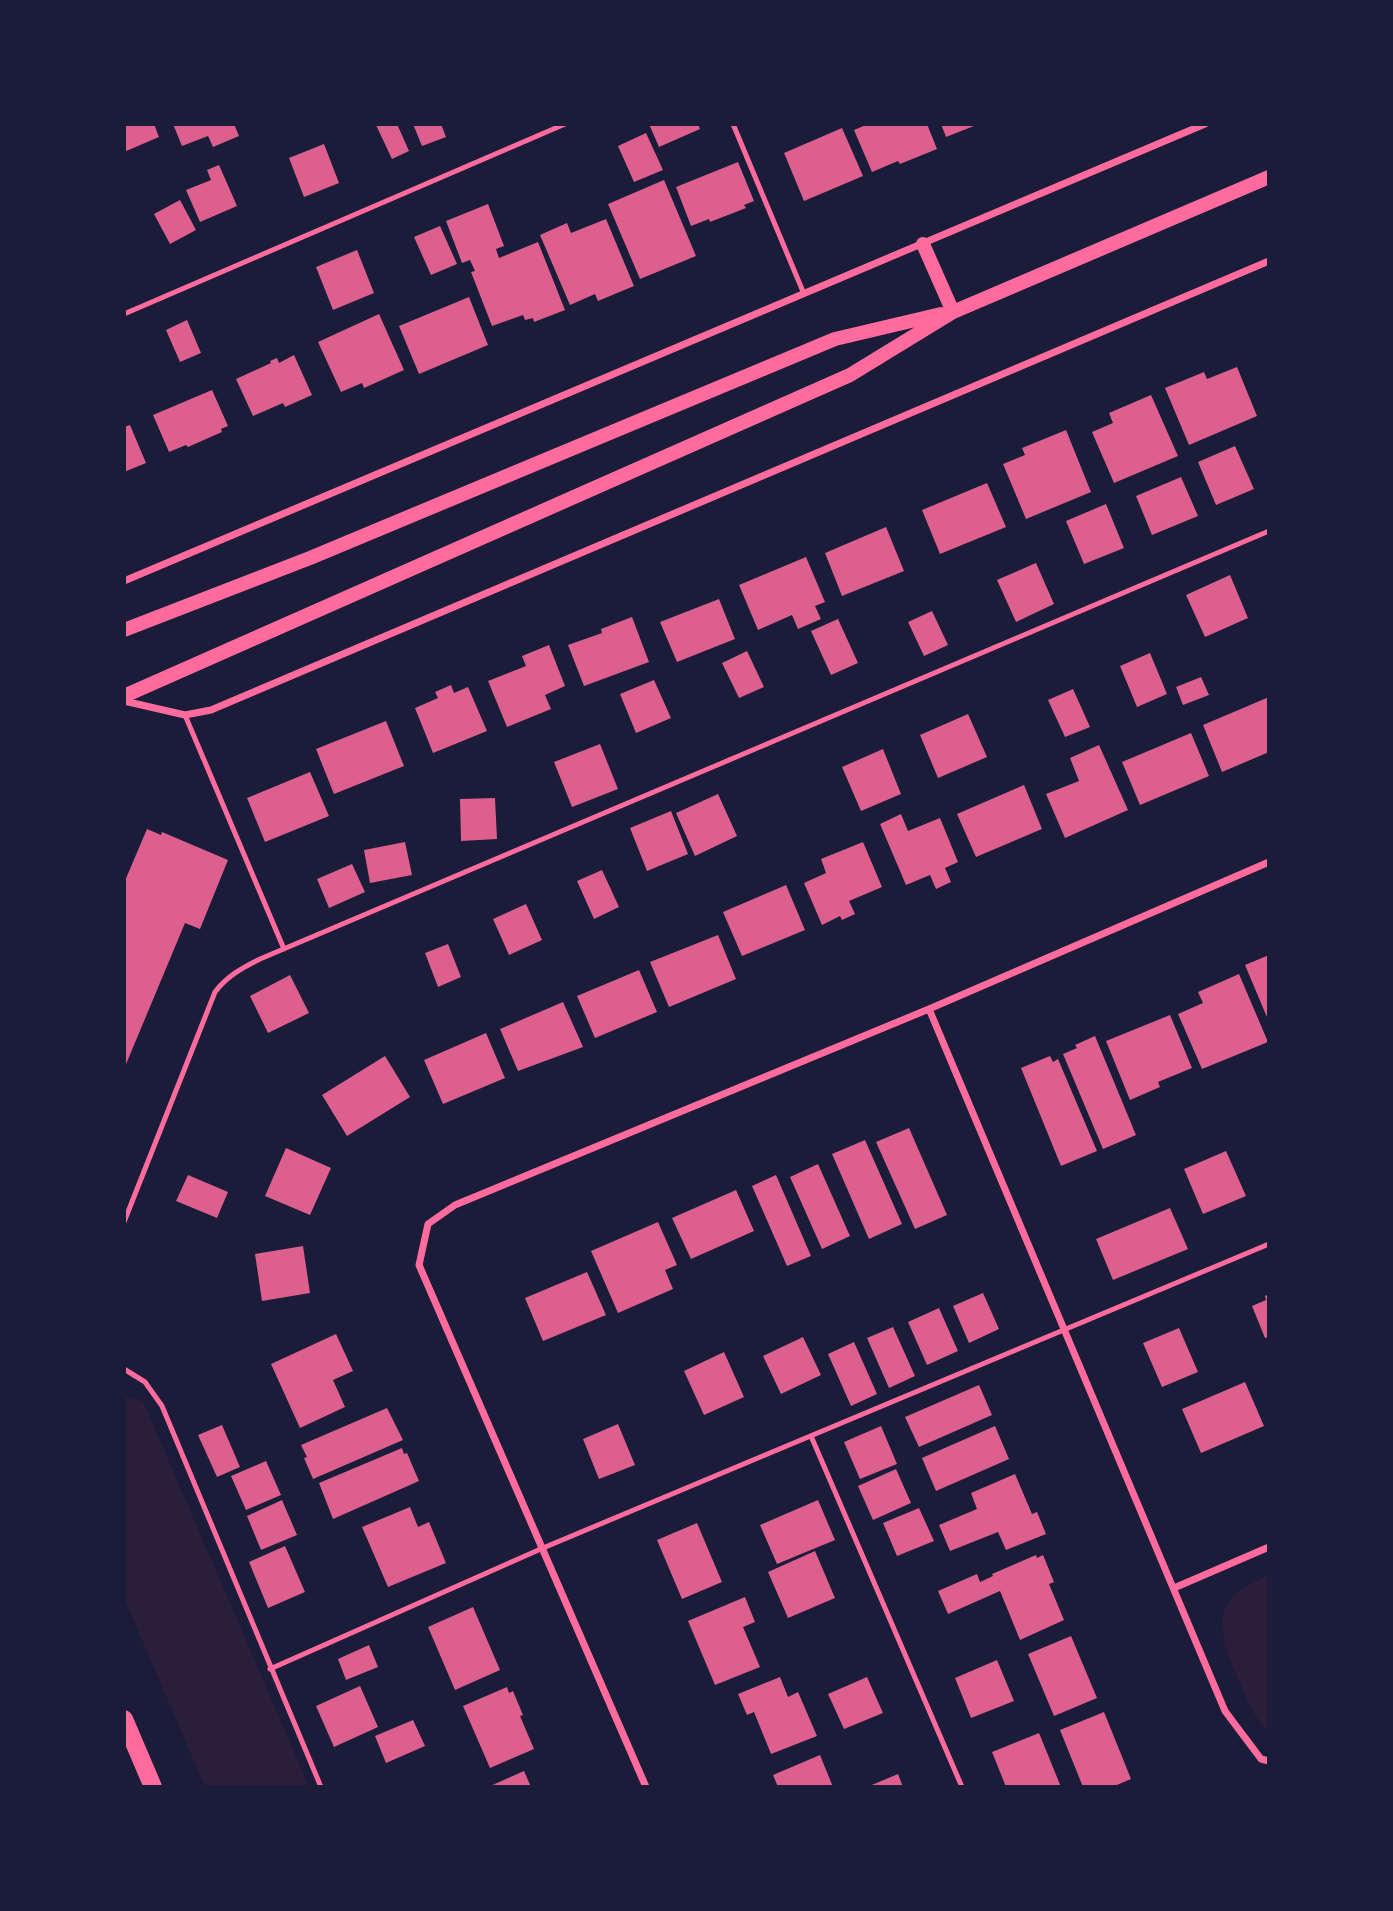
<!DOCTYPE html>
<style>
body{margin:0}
#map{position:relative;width:1393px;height:1911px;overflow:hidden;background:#1b1b3a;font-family:"Roboto Serif",serif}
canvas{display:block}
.frame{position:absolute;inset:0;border:126px solid #1b1b3a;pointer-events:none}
</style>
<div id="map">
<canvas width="1393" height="1911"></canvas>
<div class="frame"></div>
</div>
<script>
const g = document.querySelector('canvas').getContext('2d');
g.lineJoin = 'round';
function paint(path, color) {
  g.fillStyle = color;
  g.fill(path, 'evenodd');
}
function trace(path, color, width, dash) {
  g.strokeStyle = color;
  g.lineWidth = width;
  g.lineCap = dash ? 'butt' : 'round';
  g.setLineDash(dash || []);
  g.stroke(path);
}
const green = new Path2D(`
 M124,1396L143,1401L309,1787H205L124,1598Z
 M1269,1575V1733C1253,1717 1245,1696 1237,1676C1215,1624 1212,1599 1269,1575Z`);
const building = new Path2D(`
 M124,124H154L159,137L124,152Z
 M173,124H234L239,136L213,147L208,136L182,146Z
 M379,124H397L409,151L392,159L376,125Z
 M413,124H441L446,137L422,146Z
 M649,124H698L700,129L659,147Z
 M868,124H927L937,149L900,164L898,161L872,172L854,130Z
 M941,124H979L946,137Z
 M842,128L863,176L804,201L784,153Z
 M646,133L663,170L634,182L618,146Z
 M324,144L339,183L304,197L289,158Z
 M738,162L754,201L744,205L746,208L710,222L709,219L691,226L676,187Z
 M219,165L237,206L200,222L186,190L211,180L207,170Z
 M664,180L696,256L640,279L608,204Z
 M180,200L196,230L170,244L154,214Z
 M488,204L504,246L496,249L499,258L538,242L565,310L534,322L533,318L525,320L523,315L492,326L471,272L475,271L470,260L462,263L446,221Z
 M606,219L634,286L598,301L595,294L570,305L540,235L567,223L571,233Z
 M440,226L457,264L431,275L414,237Z
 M357,250L374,293L333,310L316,267Z
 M469,297L488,345L419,374L399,326Z
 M379,314L404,370L364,388L362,383L341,392L318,342Z
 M187,320L201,353L180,362L166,330Z
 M294,355L312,395L285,407L283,403L253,416L236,379L271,363L270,361L277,358L279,363Z
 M1237,367L1257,416L1189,445L1165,388L1204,372L1207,379Z
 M212,390L228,426L221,429L222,432L188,447L186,445L169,452L153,415Z
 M1151,395L1178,456L1114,483L1092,432L1113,423L1109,413Z
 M130,425L146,463L124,472V427Z
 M1066,430L1091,492L1026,519L1003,464L1025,455L1022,448Z
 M1235,446L1254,489L1216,505L1198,462Z
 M1181,477L1198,516L1152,535L1136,496Z
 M987,483L1006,527L940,554L922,510Z
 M1106,504L1124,548L1084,564L1066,521Z
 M886,527L904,571L842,596L825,553Z
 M806,557L825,602L815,606L821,619L798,629L792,615L758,630L739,585Z
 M1036,563L1054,604L1016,622L997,580Z
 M1230,575L1248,618L1205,637L1186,595Z
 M719,599L735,639L677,662L660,622Z
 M932,611L948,645L924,656L908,622Z
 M632,617L649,662L584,686L568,645L602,633L601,629Z
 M838,619L858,663L831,675L811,631Z
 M549,645L565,686L545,695L551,709L507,727L488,681L526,666L522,656Z
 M747,651L764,687L739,698L722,663Z
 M1150,653L1167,694L1137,707L1120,666Z
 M1201,677L1209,695L1183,705L1176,687Z
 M654,680L671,718L636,733L620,694Z
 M451,685L454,693L468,687L487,731L433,753L415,708L438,698L435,692Z
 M1073,689L1090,727L1065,737L1048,700Z
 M1269,697V752L1222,772L1203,725Z
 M968,714L987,757L938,778L920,735Z
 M386,721L404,766L334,794L316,749Z
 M1191,733L1209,776L1140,805L1122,762Z
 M600,744L618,789L572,807L554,762Z
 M1099,745L1128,810L1065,838L1046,794L1079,781L1070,758Z
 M883,749L901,794L861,811L842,767Z
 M310,772L329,816L265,842L247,798Z
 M1024,785L1042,829L976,857L957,814Z
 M718,794L737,836L695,856L676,813Z
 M495,798L497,839L461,841L460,799Z
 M671,811L688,854L647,871L630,828Z
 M901,814L908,831L940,818L958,862L945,868L951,882L936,889L930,875L906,885L880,824Z
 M147,829L161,835L162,832L228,860L200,929L185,923L124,1069V883Z
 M405,842L412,875L370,883L364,850Z
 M863,842L882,887L849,901L855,914L842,920L840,916L822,925L804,883L826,873L821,859Z
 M352,864L365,892L329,908L317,879Z
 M602,870L619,907L594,919L577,881Z
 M786,885L805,930L742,956L723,912Z
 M526,904L542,940L509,955L493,919Z
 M718,935L736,979L669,1007L650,962Z
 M448,944L461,977L438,987L425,953Z
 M1269,955V1022L1245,965Z
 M639,970L657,1012L595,1038L577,996Z
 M1239,974L1268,1042L1202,1069L1178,1014L1203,1003L1198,992Z
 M290,975L309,1013L268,1033L250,996Z
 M563,1002L583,1047L518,1071L500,1029Z
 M1170,1015L1192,1068L1158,1082L1160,1087L1130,1100L1106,1041Z
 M486,1033L505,1078L443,1104L424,1060Z
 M1095,1036L1136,1135L1103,1149L1063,1054L1077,1048L1075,1045Z
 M385,1056L410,1097L347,1136L322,1095Z
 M1050,1056L1053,1062L1058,1059L1097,1151L1061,1166L1021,1068Z
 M909,1128L947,1215L915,1229L876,1142Z
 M865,1140L902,1224L869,1239L832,1154Z
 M286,1148L331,1168L310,1215L265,1196Z
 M1226,1151L1246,1196L1203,1214L1184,1169Z
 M818,1164L850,1236L822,1249L790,1177Z
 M188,1175L228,1192L217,1218L176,1201Z
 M776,1175L811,1256L787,1266L752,1186Z
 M736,1190L754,1231L691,1259L672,1218Z
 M1170,1208L1188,1249L1113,1280L1096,1239Z
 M658,1222L677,1265L665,1270L673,1289L618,1313L591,1251Z
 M303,1246L310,1293L262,1301L255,1254Z
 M587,1272L606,1315L543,1341L525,1298Z
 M983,1293L999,1329L969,1343L953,1306Z
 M1269,1294V1337L1265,1338L1252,1306L1266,1300L1265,1296Z
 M939,1308L958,1351L927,1365L908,1322Z
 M893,1327L915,1376L889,1388L867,1338Z
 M1179,1328L1198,1372L1162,1387L1143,1343Z
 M336,1334L353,1371L333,1380L345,1407L300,1428L271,1364Z
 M803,1337L821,1375L781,1394L763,1356Z
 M854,1342L877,1394L851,1406L828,1354Z
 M724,1352L744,1397L704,1415L684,1371Z
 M1245,1382L1264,1426L1201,1453L1182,1409Z
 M979,1385L992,1415L919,1447L905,1417Z
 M387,1408L403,1440L313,1479L304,1458L307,1457L301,1445Z
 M618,1424L635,1465L599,1479L583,1439Z
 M222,1425L240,1467L217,1477L198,1435Z
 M881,1426L897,1464L860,1479L844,1442Z
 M995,1426L1009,1459L936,1491L922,1458Z
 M402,1448L404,1454L407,1453L419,1481L333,1519L319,1483Z
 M266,1461L281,1495L246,1510L231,1476Z
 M896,1469L911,1503L873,1520L858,1486Z
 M1015,1474L1032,1514L1037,1512L1046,1534L1006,1550L998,1532L950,1551L939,1525L977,1509L971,1493Z
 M282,1500L297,1535L261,1550L247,1516Z
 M818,1500L835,1540L777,1564L760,1525Z
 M410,1507L418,1527L429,1522L446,1563L388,1587L362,1527Z
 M919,1508L934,1541L897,1556L883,1523Z
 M697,1523L722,1582L682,1599L657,1540Z
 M285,1546L305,1592L268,1608L249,1562Z
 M815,1551L835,1598L788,1618L768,1572Z
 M1036,1555L1037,1558L1043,1555L1054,1582L1049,1584L1064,1620L1020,1640L1000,1591L948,1614L938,1591L977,1574L980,1582L993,1576L992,1574Z
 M745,1597L755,1622L743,1627L760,1667L715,1685L688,1621Z
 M473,1607L500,1670L455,1690L428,1627Z
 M1071,1636L1097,1698L1054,1716L1028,1654Z
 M369,1645L378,1667L346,1680L338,1659Z
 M997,1660L1014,1701L971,1718L955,1678Z
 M780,1677L788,1697L798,1692L817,1736L771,1754L754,1712L747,1715L738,1694Z
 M867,1677L883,1713L844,1729L828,1694Z
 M360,1686L378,1727L334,1747L316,1706Z
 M507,1687L509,1693L513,1691L523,1715L520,1716L534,1749L490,1768L463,1706Z
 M1104,1712L1131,1779L1112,1787H1083L1060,1730Z
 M413,1720L425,1746L386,1763L375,1736Z
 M1039,1733L1061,1787H1006L992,1752Z
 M820,1755L833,1787H778L773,1775Z
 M524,1771L531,1787H488Z
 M898,1774L903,1787H867Z`);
const service = new Path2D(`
 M733,124L804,294
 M124,314L565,124
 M185,715L284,949
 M124,1222L215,992C227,976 242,968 260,959L1269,531
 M124,1369L145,1382L162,1406L321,1787
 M811,1436L962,1787
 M270,1669L543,1548L1269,1244`);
const minor = new Path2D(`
 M124,581L1205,124
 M124,701L185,715L211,710L1269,261
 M929,1009L1225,1711L1261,1759L1269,1761
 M1174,1588L1269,1547
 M646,1787L419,1265L428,1224L455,1205L929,1009L1269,862`);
const secondary = new Path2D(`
 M923,244L953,312
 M124,630L310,558L835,339L941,314
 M124,696L850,375L953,312L1269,177`);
const primary = new Path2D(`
 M124,1719L153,1787`);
paint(green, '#2a1e3b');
paint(building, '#dd5f8e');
trace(service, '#ff6b9d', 5);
trace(minor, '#ff6b9d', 7);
trace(secondary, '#ff6b9d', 14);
trace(primary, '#ff6b9d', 18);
</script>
